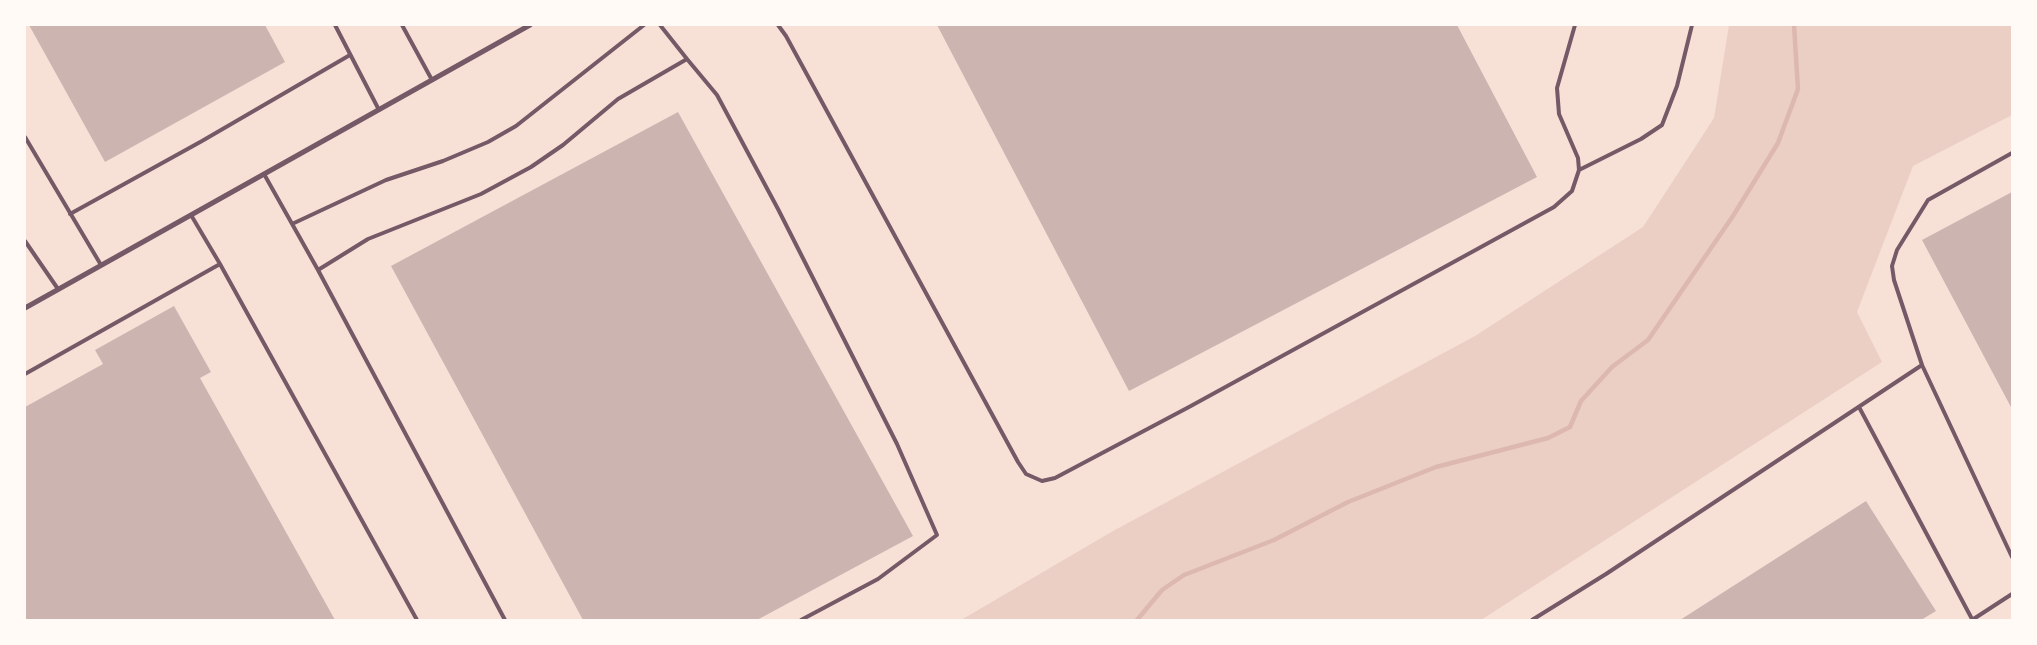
<!DOCTYPE html>
<style>
body{margin:0}
#map{position:relative;width:2037px;height:645px;overflow:hidden;background:#f7e1d7;font-family:"Roboto Serif",serif}
canvas{display:block}
.frame{position:absolute;inset:0;border:26px solid #fffaf5;pointer-events:none}
</style>
<div id="map">
<canvas width="2037" height="645"></canvas>
<div class="frame"></div>
</div>
<script>
const g = document.querySelector('canvas').getContext('2d');
g.lineJoin = 'round';
function paint(path, color) {
  g.fillStyle = color;
  g.fill(path, 'evenodd');
}
function trace(path, color, width, dash) {
  g.strokeStyle = color;
  g.lineWidth = width;
  g.lineCap = dash ? 'butt' : 'round';
  g.setLineDash(dash || []);
  g.stroke(path);
}
const green = new Path2D(`
 M1729,25H2012V115L1913,166L1857,312L1882,362L1481,620H961L1113,531L1475,336L1643,227L1714,118Z`);
const stream = new Path2D(`
 M1137,620L1162,590L1184,575L1274,540L1348,502L1436,467L1548,438L1570,427L1581,401L1612,367L1648,340L1733,216L1778,143L1798,89L1794,25`);
const building = new Path2D(`
 M29,25H265L285,62L105,162Z
 M937,25H1457L1537,177L1129,391Z
 M678,112L913,536L757,620H583L391,266Z
 M2012,192V409L1922,240Z
 M174,306L211,372L200,378L335,620H25V407L103,364L95,350Z
 M1866,501L1936,611L1921,620H1680Z`);
const service = new Path2D(`
 M335,25L379,110
 M402,25L432,80
 M778,25L786,36L1018,462L1026,474L1042,481L1055,478L1189,407L1554,207L1572,191L1579,170L1578,158L1559,114L1557,88L1575,25
 M687,59L717,95L778,209L897,444L937,535L878,579L801,620
 M25,137L101,265
 M1579,170L1641,139L1662,125L1677,86L1692,25
 M264,174L318,270L368,239L481,194L531,167L563,145L618,99L687,59L660,25
 M70,214L202,141L350,55
 M191,215L220,264
 M292,224L386,180L443,161L488,142L516,126L644,25
 M25,241L58,289
 M318,270L505,620
 M1922,365L1894,280L1892,266L1897,250L1928,200L2012,153
 M25,374L220,264L417,620
 M1859,407L1972,619
 M1532,620L1606,574L1922,365L2012,557
 M1972,620L2012,594`);
const minor = new Path2D(`
 M25,308L530,25`);
paint(green, '#ebcfc5');
trace(stream, '#dcb8b0', 4.5);
paint(building, '#ccb4b1');
trace(service, '#755966', 4);
trace(minor, '#755966', 5);
</script>
